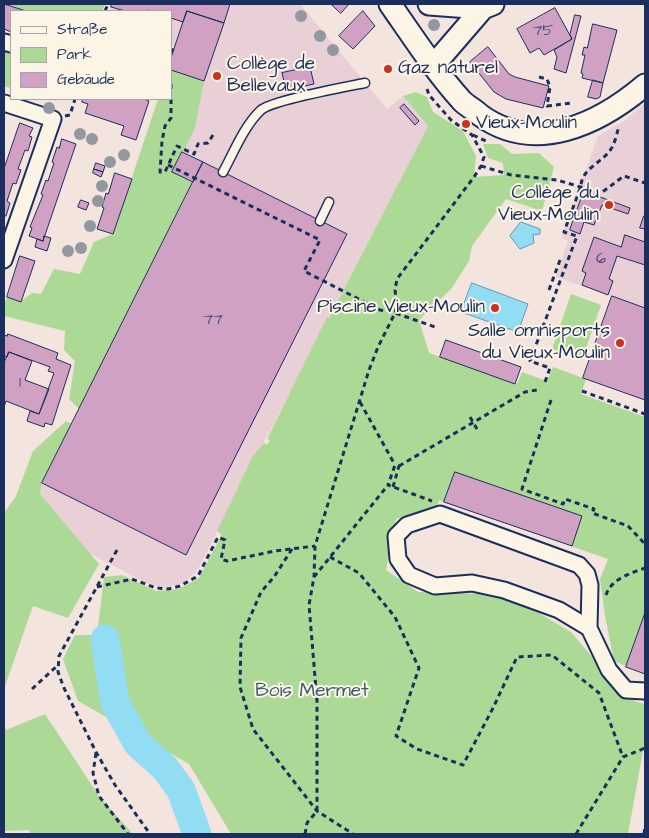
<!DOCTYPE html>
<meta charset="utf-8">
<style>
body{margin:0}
#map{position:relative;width:649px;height:838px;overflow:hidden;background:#f3e4de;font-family:"Architects Daughter",sans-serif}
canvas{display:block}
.frame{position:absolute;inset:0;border:5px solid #1b2f5e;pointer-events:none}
.legend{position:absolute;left:10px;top:10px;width:162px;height:90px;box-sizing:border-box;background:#fcf5e5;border:1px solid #a2a6af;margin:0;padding:6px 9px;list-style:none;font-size:15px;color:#1b2f5e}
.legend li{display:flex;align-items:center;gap:10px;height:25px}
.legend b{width:25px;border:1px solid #a2a6af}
</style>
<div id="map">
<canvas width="649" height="838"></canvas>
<div class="frame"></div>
<ul class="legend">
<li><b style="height:6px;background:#fcf5e5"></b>Straße</li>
<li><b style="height:14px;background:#add997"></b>Park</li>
<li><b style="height:14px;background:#d0a1c2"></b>Gebäude</li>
</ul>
</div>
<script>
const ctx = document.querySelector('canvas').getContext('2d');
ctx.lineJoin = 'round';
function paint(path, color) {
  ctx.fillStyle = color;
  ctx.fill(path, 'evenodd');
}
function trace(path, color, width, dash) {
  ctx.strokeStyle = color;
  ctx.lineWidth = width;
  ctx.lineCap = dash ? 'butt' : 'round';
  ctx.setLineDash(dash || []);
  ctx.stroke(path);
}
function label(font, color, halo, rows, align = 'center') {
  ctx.font = font + ' "Architects Daughter",sans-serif';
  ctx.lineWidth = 4;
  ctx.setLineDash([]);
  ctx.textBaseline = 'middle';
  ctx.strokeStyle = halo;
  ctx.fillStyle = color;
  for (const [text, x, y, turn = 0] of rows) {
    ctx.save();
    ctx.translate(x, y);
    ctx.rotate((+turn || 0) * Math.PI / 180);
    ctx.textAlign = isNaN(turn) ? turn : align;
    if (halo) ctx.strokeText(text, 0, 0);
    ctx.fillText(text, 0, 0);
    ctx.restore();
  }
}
paint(new Path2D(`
 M112,4H300L387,109L403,96L428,126L197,571L183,583L163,588L146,583L87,552L40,494L42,483L193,182L172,172L195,127L171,70L175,46L171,45V11H110Z
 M645,103V308L556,277L568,241L561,238L598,136L624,121Z`), '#e8d0d6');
paint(new Path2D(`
 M5,4H105L102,11H26Z
 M4,45L11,48V88L4,86Z
 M171,70L204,81L195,128L173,171L193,182L79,409L69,399L75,361L64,350L65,331L4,316V305L7,297L21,301L32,293L41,294L54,269L80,274L94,242L113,234L158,99H171Z
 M416,92L427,97L433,112L463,131L476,156L474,177L504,175L503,163L488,158L483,144H500L512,154L539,153L554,167L542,211L506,199L472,246L469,261L452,288L419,320L429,353L517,384L522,372L547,381L553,367L586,379L581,394L645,417V674L614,661L605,616L600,579L608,559L439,500L437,506L396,519L386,570L418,592L487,594L532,609L571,632L593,658L613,689L637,702L645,704V740L628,834H231L189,764L78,701L63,659L75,635H97L104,577L122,575L156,591L179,589L199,578L220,538L221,534L217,531L253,456L264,443L267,445L270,440L267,439L327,317L329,318L428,126L403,96Z
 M571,294L601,305L582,360L552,349Z
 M66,421L72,424L42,483L40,494L99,564L68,618L33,606L4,689V513L16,496L33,451Z
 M45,714L99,796L133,834H30L29,830L4,831V726L6,730Z`), '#add997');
const water = new Path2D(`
 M521,222L540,229V234L533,235L534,243L520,249L510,236Z
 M472,283L528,304L518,332L461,312Z`);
paint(water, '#93ddf4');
trace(water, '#6397b8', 1);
trace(new Path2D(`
 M105,639L115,703L138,744L165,768L181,790L197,834`), '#93ddf4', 29);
const building = new Path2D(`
 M4,4L26,11H11V32L4,29Z
 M112,4H230L224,23L187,11L183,22L171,18V11H152L147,10V11H125L111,7Z
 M331,4H349L341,13Z
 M555,8L572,39L544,55L539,48L530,53L517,29Z
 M187,11L224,23L204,81L171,70V58Z
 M363,11L375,26L353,49L339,36Z
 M575,15L581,16L566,73L554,69L557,57L554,50L572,39L570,35Z
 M593,24L617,30L603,83L582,78L583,74L581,73L585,55H582L584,47L587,48Z
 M488,47L509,74L515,77L549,86L543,108L506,99L494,92L470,62Z
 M310,67L314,84L286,90L282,73Z
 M593,80L603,83L600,97L596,99L588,97Z
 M83,99H144L149,101L136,140L121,135L124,126L85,113L88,104L82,102Z
 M404,104L419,121L415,125L400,108Z
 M20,123L33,128L29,136L32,137L28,151L25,150L18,169L21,170L16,184L13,183L7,201L10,203L6,216H4V169Z
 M62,139L76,144L43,241L29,236L32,228L30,227L43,195L41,194L46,180L48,181L54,163L52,162L57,147L59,148Z
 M182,152L203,162L193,182L172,172Z
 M203,162L347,234L186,555L42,483Z
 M96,163L105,166L103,172L94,169Z
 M94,169L103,172L101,177L93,173Z
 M115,173L132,179L113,234L97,229L104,208L102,207L106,193L108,194Z
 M584,191L630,208L628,214L602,205L594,225L584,222L580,234L570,230Z
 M81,200L89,203L86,210L78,207Z
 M644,216H645V229L640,228Z
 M625,235L645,242V265L617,256L609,279L613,281L608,295L582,285L586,273L582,271L594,237L621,247Z
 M44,236L51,238L47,251L35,247L37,239L43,241Z
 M20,256L35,261L21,302L7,297Z
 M612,296L645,308V400L583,378Z
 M8,334L58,353L56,359L71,365L52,425L45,423L44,427L27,421L30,411L39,414L54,373L48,371L50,367L9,352L7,357L4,356V335L7,336Z
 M446,340L521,367L515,384L440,357Z
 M9,352L32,361L25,380L49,389L39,414L6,401L4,407V363Z
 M455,472L582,516L572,546L444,502Z
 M645,613V674L626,667Z`);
paint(building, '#d0a1c2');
trace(building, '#1b2f5e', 1);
const lane = new Path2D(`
 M223,172C234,152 244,126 261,110C273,100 345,87 365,83
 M320,221L329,202`);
const street = new Path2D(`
 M4,42L11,44
 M4,103L53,119L4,260
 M589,628L559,610L504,590L472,583L435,586L409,575L398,559L396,536L407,525L440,514L579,565L587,574L590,585L589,628L609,670L626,690L645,691`);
const secondary = new Path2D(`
 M390,4C413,37 435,71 462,101C467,106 475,110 480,115C535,155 599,124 645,85
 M429,4L483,8L493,4
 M433,66L483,8`);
trace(lane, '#1b2f5e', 11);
trace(street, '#1b2f5e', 19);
trace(secondary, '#1b2f5e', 25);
trace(new Path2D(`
 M105,11L108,4
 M171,53L174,46
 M539,77L547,79L550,87L547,106L572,103
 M171,84V93
 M171,99V118L165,126L162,141L160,172H165L177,146L194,154L198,144L208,143L213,135
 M65,116L70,115L75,99
 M473,135L486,141
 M168,165L320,240L304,271L380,310L395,313L438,328
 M481,166L511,175L557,180L601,193L624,176L645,183
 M549,290L560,260
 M545,382L550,368L530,361L577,236L564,232L581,186C581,169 603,162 611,149C615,143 617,133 619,126
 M582,391L645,414
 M551,400L522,489L563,504L565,499L594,509L592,513L628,526L645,544
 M360,402L395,465
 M470,417L477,429
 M399,466L525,392L537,390
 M393,487L399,466L395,465L388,485L432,501
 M292,549L274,577L261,592L241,638L240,687L253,729L317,811L353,834
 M117,550L59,656L58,672L64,688L96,752L115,785L150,834
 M330,557L359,573L395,617L419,668L396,736L417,749L463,765L493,708L517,657L552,655L599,693L623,757
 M314,577L388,485
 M97,587L132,579L156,588L168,589L180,586L198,576L218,537L225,540L221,559L227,561L275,551L315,546
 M606,595C611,579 631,573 645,568
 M32,689L58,665
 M96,753L93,773L99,796L128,834
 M305,834L307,823L317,811V701L309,605L314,577L315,546L369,370L378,347L395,313L397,306L395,290L397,279L474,177L481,166L484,157L472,135L451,120L429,95L427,89
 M576,834L623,757L645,748
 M644,834L645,827`), '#1b2f5e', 3, [5, 4]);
trace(lane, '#fcf5e5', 8);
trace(street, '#fcf5e5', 15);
trace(secondary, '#fcf5e5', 21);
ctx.fillStyle = '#91989f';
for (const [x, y] of [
 [301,16],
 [434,25],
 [320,36],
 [333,50],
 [49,108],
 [80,134],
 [92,139],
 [124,155],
 [110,162],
 [102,186],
 [98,201],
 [90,226],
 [81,248],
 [68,251]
]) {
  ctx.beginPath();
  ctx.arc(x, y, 6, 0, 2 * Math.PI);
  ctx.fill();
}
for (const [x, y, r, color] of [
 [388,69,5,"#c8321e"],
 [217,76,5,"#c8321e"],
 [466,124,5,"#c8321e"],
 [609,205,5,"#c8321e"],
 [495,308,5,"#c8321e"],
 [620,343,5,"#c8321e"]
]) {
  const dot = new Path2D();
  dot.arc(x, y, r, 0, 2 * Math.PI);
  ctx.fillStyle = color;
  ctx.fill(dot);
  trace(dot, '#fcf5e5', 2);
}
label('16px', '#484c77', null, [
 ["75",543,32],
 ["6",601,260],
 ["77",213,321],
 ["1",20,384]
]);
label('19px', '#1b2f5e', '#fcf5e5', [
 ["Collège de",227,65],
 ["Bellevaux",227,87],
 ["Gaz naturel",398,69],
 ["Vieux-Moulin",476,124],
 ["Collège du",599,194,"right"],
 ["Vieux-Moulin",599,216,"right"],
 ["Piscine Vieux-Moulin",485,308,"right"],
 ["Salle omnisports",610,332,"right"],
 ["du Vieux-Moulin",610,354,"right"]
], 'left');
label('19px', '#405a6c', '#fcf5e5', [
 ["Bois Mermet",312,692]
]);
</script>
